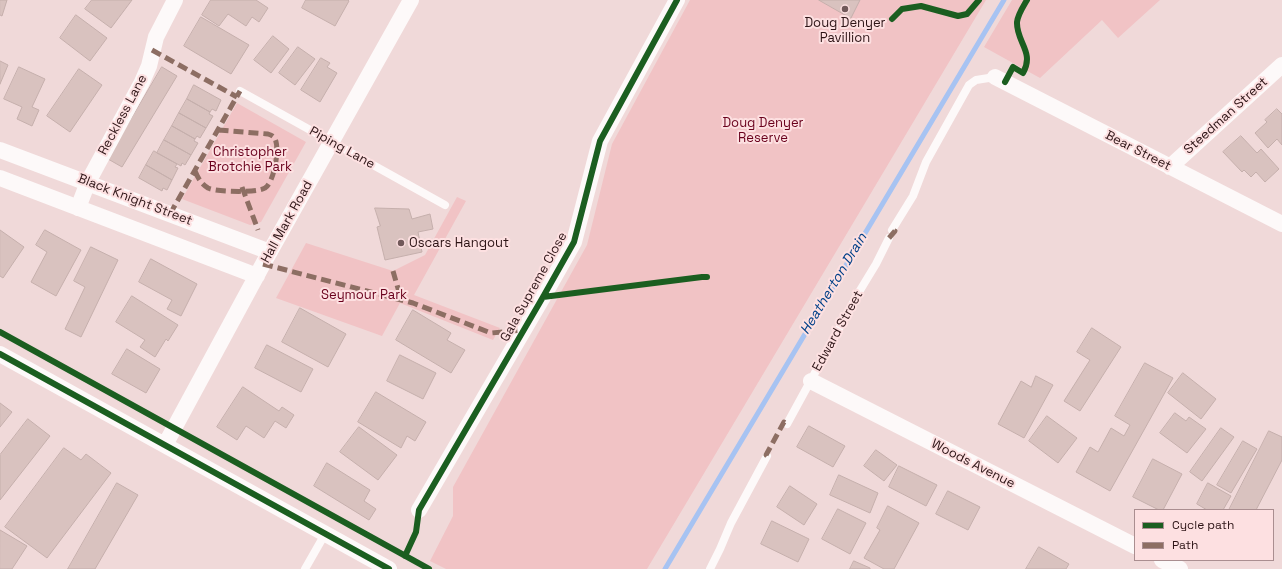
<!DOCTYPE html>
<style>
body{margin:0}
#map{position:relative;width:1282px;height:569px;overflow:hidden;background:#f0d9d9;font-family:"Space Grotesk",sans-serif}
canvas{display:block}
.legend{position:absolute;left:1134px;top:509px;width:140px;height:52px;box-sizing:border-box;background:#fde0e1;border:1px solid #aa8e90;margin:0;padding:5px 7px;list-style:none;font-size:12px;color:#2d1416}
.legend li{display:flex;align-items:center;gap:8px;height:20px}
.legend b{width:20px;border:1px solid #aa8e90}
</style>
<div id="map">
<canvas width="1282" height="569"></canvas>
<ul class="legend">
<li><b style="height:5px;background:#1b5e20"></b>Cycle path</li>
<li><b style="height:5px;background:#8d6e63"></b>Path</li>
</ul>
</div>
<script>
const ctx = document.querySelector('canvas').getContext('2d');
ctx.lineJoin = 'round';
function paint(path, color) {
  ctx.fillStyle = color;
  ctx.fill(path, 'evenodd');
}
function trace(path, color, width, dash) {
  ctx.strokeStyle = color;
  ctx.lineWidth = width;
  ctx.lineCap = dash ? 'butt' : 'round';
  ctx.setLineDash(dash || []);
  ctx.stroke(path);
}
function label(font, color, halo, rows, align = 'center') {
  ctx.font = font + ' "Space Grotesk",sans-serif';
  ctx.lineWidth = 4;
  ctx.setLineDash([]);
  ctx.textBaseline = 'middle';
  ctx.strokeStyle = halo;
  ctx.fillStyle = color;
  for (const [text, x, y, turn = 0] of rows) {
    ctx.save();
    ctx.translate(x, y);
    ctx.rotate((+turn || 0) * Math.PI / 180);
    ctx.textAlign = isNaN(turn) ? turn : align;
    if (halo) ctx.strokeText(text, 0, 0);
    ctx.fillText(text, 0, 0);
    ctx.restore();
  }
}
paint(new Path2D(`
 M690,0H986L647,569H446L430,561L453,516V487L587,245L612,144Z
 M1012,0H1160L1118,38L1102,20L1040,78L984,47Z
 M237,103L306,142L261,222L250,225L182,199Z
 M457,197L466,201L414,295L500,328L493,340L400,303L382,336L276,298L306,243L393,271L425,255Z`), '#f1c3c5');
trace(new Path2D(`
 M665,569L1004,0`), '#a7c3f2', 5);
const building = new Path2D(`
 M0,0H7L2,16L0,15Z
 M92,0H132L111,28L85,9Z
 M211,0H256L268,8L259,22L252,17L246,26L228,14L219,26L202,15Z
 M306,0H348L349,1L335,26L302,8Z
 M819,0H860L851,18Z
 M76,15L107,38L90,61L60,38Z
 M201,17L249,45L231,74L184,46Z
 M273,36L289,49L271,73L254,60Z
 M298,47L315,59L295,85L279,73Z
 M321,58L330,63L327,67L337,73L320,102L301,90Z
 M0,61L8,65L0,84Z
 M19,67L45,79L32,107L39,110L32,126L17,119L22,107L4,99Z
 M162,67L177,76L122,167L108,159Z
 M79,69L102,85L70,132L47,116Z
 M194,85L221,100L216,111L212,109L210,112L187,99Z
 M187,99L210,112L209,114L213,116L206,128L179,113Z
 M1277,109L1282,114V145L1277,139L1268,148L1255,133L1267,122L1265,120Z
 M179,113L206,128L200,138L197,136L195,139L172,126Z
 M172,126L195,139L194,141L198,143L191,155L164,140Z
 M1241,136L1257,153L1261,149L1279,169L1265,182L1256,172L1251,177L1244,170L1242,172L1223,152Z
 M164,140L191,155L185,165L182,163L181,166L157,153Z
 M154,151L177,164L175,167L178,168L172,180L146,165Z
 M146,165L172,180L167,190L163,188L162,191L139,178Z
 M375,208L409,209L412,219L430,214L433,229L418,232L422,252L385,260L377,227L380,226Z
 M0,230L24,247L3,278L0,276Z
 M45,230L81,250L56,296L31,282L47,252L36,245Z
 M91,247L118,260L81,337L65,329L85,287L74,281Z
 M151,259L197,284L181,316L167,309L172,300L139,282Z
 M132,296L178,325L168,341L166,339L155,357L140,347L145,340L116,322Z
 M300,308L346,334L328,367L282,342Z
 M413,310L451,333L447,340L465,350L451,373L396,340Z
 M1092,328L1121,347L1080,411L1064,401L1090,360L1077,352Z
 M267,345L313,369L301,392L255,368Z
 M127,349L160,369L146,393L112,374Z
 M400,355L436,373L423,399L387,381Z
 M1145,363L1173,378L1110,491L1076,472L1090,447L1098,452L1111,428L1124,436L1130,425L1115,416Z
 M1183,373L1216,399L1201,419L1168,393Z
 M1036,376L1053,385L1024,438L998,424L1021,381L1031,387Z
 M243,387L279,411L282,407L294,415L286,428L275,421L264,438L246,426L237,440L217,427Z
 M376,392L426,422L415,441L407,436L401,448L358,422Z
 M0,403L12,412L0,427Z
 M1175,413L1186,421L1189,417L1206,429L1187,453L1160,433Z
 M1047,416L1077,438L1058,463L1029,441Z
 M28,419L50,436L0,500V455Z
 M809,426L845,446L833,467L797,447Z
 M359,427L397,455L378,480L340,452Z
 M1221,428L1234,437L1202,481L1190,472Z
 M1269,431L1282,437V460L1256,510H1229Z
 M1243,441L1257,449L1231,493L1217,485Z
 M64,448L81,460L86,454L111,473L47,558L5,527Z
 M876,450L897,465L884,481L864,466Z
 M1153,459L1182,474L1163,510H1159L1133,497Z
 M327,463L370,490L364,501L376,509L369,520L314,486Z
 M899,466L937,485L926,506L889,487Z
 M839,475L878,493L870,513L830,495Z
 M117,483L138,495L95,569H68Z
 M1208,483L1231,496L1223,510H1207L1197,504Z
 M790,486L817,504L804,525L777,507Z
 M948,491L980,507L968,530L936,514Z
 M888,506L919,523L894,569H884L864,558L880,530L877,528Z
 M838,509L866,523L850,554L822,539Z
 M772,521L809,539L798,562L761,544Z
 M0,530L27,546L12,569H0Z
 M1039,547L1069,564L1066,569H1026Z
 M854,561L870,568V569H850Z`);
paint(building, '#d9c2bf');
trace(building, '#c5afac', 1);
trace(new Path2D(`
 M240,91L445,205
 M892,230L913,196L926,162L969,85L976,80L995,77
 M787,424L859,292L876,264L889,238
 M305,569L325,534
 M710,569L720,549L731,523L767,456`), '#fdf9f9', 8);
trace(new Path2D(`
 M995,77L1282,224
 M0,150L270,252
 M1170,167L1282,65
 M0,178L257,276
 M78,208L88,182L142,82L149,66L156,37L175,0
 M0,354L389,569
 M811,381L1135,546
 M165,445L263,264L411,0
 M419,510L543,297L574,242L600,141L677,0
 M1162,560L1180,569`), '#fdf9f9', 16);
trace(new Path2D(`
 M152,50L237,97
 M195,171C198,178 201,184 208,188C216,192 258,193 265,188C274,183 280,148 275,139C274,136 271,135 268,134L218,130
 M242,187L258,230
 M170,214L240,91
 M889,238L895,231L892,230
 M263,264L413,303L491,333L524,330
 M393,271L401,299
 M767,456L766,455L784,422L787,424`), '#8d6e63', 5, [10, 5]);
trace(new Path2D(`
 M892,19L902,9L921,6L958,16L967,14L979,0
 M1005,82L1013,67L1023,73C1035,52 1016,42 1017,22C1018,14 1023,7 1027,0
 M543,297L702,277H707
 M0,332L429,569
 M0,354L389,569
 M405,556L416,532L419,510L543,297L574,242L600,141L677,0`), '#1b5e20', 6);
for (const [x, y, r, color] of [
 [845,9,4,"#71595a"],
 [401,243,4,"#71595a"]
]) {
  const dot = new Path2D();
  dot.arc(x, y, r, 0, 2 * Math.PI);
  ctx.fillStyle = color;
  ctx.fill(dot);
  trace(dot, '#fde0e1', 1.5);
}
label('13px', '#2d1416', '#fde0e1', [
 ["Doug Denyer",845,23],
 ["Pavillion",845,38],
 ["Oscars Hangout",409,243,"left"]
]);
label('13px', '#2d1416', '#fde0e1', [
 ["Reckless Lane",123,115,-62],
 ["Steedman Street",1226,116,-42],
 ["Piping Lane",342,148,29],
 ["Bear Street",1138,151,27],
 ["Black Knight Street",135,200,21],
 ["Hall Mark Road",287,222,-61],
 ["Gala Supreme Close",534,287,-61],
 ["Edward Street",838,331,-61],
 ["Woods Avenue",973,464,27]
]);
label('13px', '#69001c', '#fde0e1', [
 ["Doug Denyer",763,123],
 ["Reserve",763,138],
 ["Christopher",250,152],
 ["Brotchie Park",250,167],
 ["Seymour Park",364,295]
]);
label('italic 14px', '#004088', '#fde0e1', [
 ["Heatherton Drain",834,284,-59]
]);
</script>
